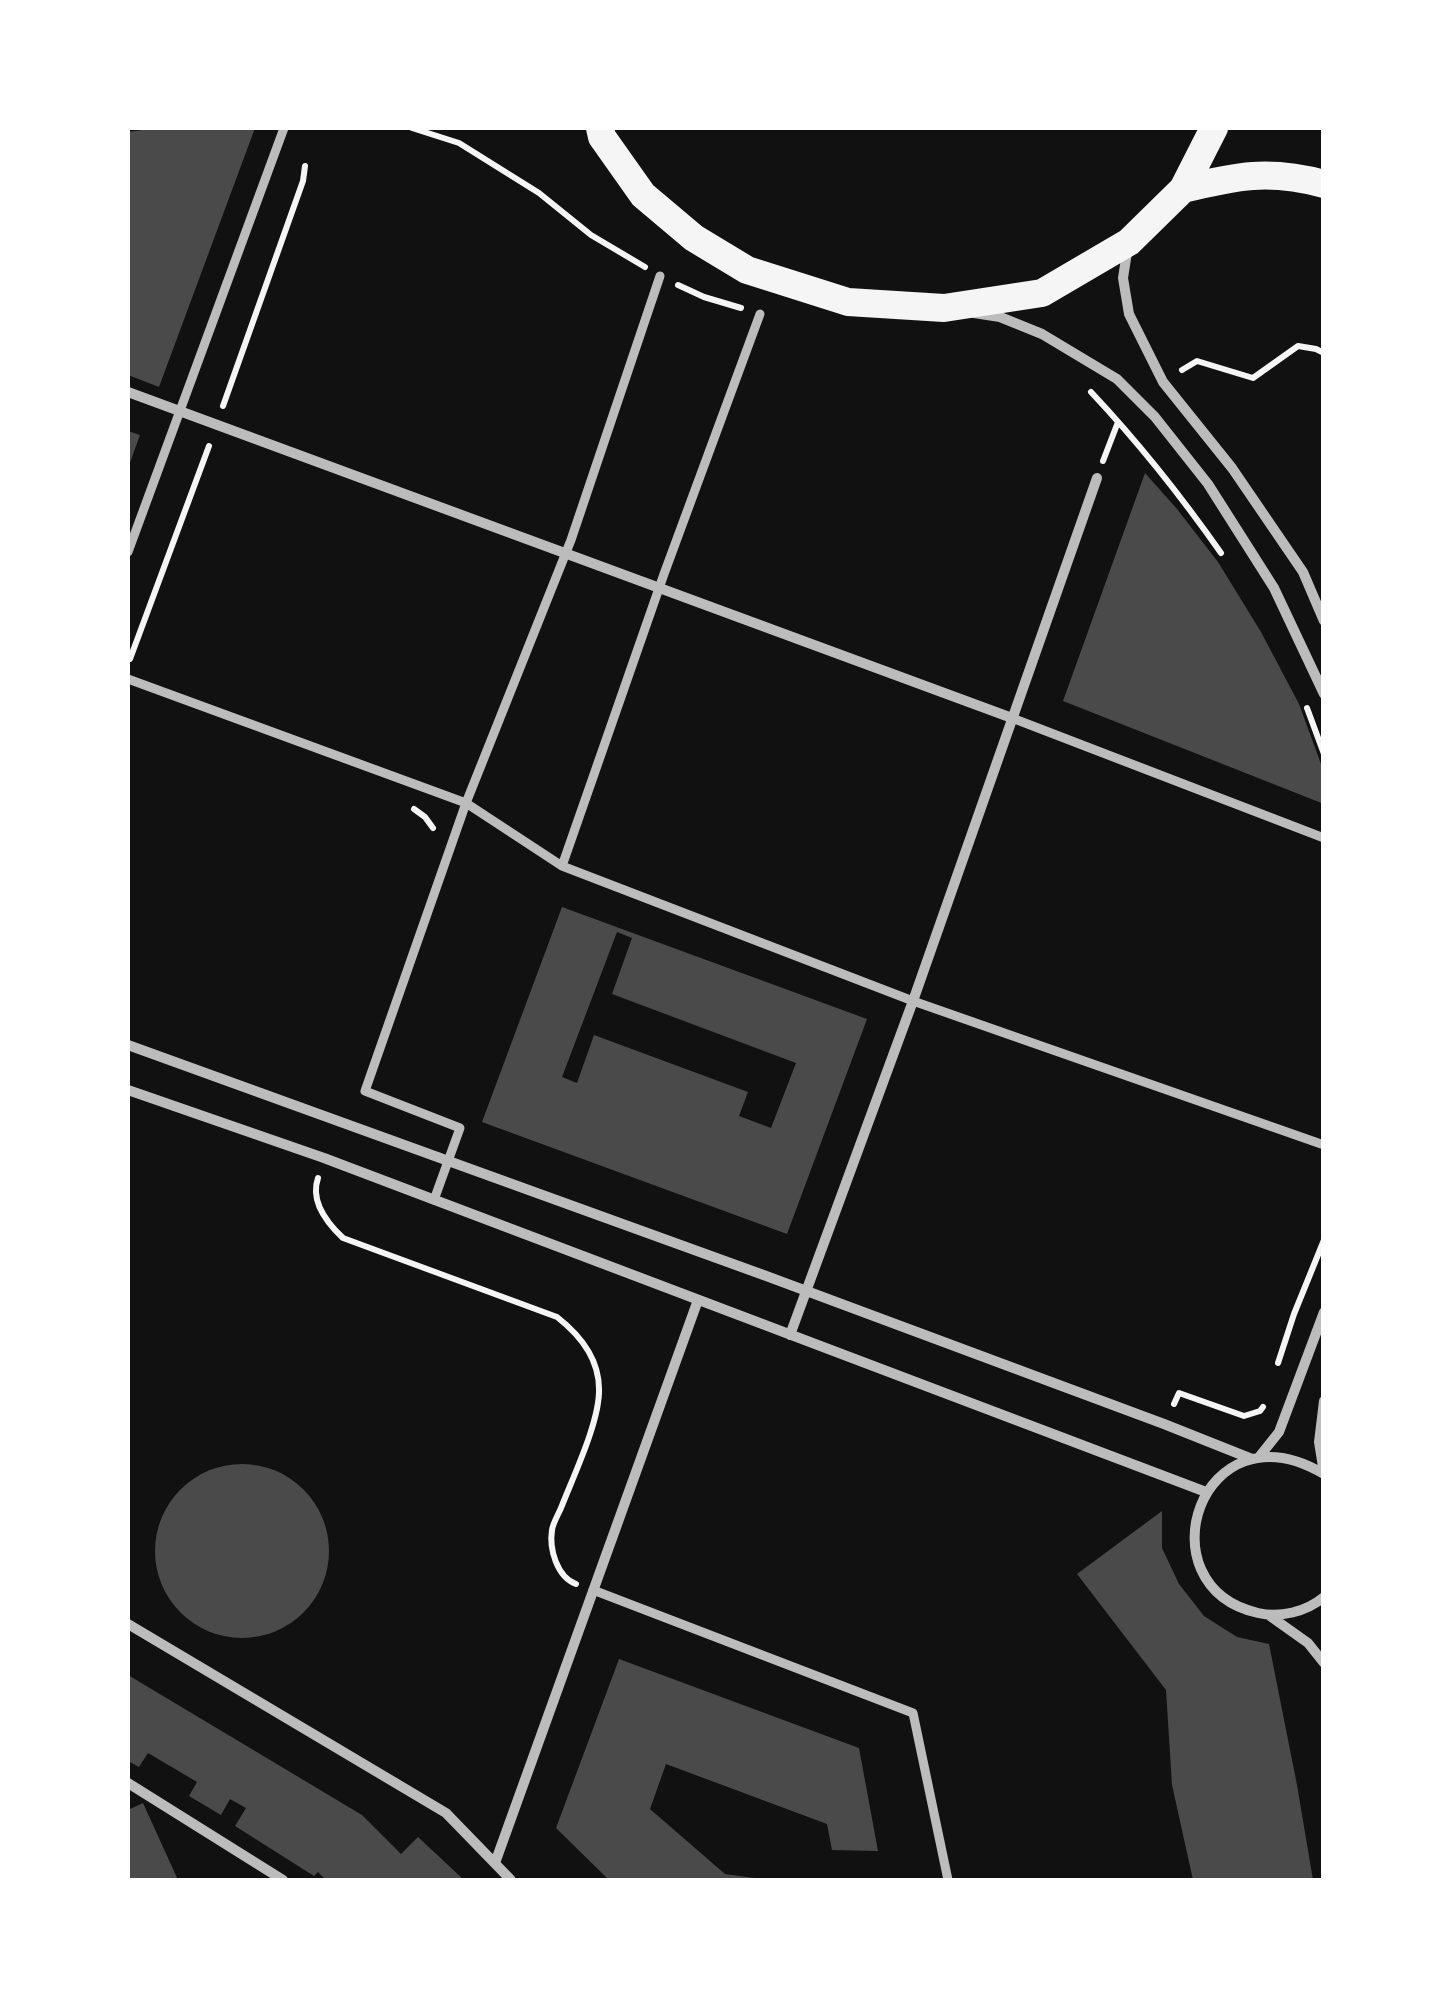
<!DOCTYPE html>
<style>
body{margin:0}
#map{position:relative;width:1451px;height:2008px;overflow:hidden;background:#111;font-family:Lato,sans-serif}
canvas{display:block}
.frame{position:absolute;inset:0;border:130px solid #fff;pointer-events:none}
</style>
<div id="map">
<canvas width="1451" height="2008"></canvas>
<div class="frame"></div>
</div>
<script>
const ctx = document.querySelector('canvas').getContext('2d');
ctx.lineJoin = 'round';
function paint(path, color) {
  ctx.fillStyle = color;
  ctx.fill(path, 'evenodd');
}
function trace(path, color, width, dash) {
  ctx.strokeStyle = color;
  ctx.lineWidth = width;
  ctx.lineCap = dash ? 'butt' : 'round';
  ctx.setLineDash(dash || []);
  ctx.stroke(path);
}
paint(new Path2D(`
 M157,128H255L159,387L128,375V132Z
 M128,431L140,435L128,468Z
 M1145,473L1177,509L1218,562L1261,632L1299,704L1321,764L1324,776V804L1063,701Z
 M562,907L867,1019L787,1234L482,1122ZM617,932L632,938L612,994L796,1063L771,1128L739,1116L748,1092L594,1035L577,1083L562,1077Z
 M155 1551a87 87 0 1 1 174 0a87 87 0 1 1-174 0Z
 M1162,1511V1548L1179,1584L1204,1616L1237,1637L1269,1644L1297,1785L1313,1880H1193L1172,1785L1166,1690L1077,1574Z
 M619,1659L859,1748L878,1851L832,1850L827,1824L666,1764L650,1809L725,1874L754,1878V1880H609L556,1828Z
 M128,1675L362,1815L401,1854L418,1837L464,1880H326L318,1872L314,1876L235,1826L246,1808L230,1799L221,1815L189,1796L197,1782L148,1753L139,1767L128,1761Z
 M143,1803L178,1880H128V1810Z`), '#4a4a4a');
trace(new Path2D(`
 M412,128L459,143L539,193L591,235L645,267
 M678,285L704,297L741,308
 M1182,370L1197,361L1253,378L1298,346L1316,349L1324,353
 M1091,392C1138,442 1181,496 1221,553
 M223,406L303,181L305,166
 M1103,461L1118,422
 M130,659L209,446
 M1307,708L1324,754
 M414,809L425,817L433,828
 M318,1178C310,1201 327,1223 343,1238L557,1317C580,1335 599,1358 599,1389C600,1421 573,1477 561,1508C558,1515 553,1523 552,1530C549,1549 557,1577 576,1584
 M1278,1363L1294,1314L1324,1240
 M1174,1404L1179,1393L1244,1416L1260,1411L1263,1407`), '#f5f5f5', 6);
trace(new Path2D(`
 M128,552L284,128
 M128,679L466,803L562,866L913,1001L1324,1145
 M1012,718L1324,838
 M562,866L664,574L760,314
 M434,1200L460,1128L365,1091L466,803L571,540L660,276
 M593,1590L913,1713L948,1880`), '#bcbcbc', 9);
trace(new Path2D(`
 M1128,246L1123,278L1129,314L1163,382L1232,468L1303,572L1324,621
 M974,313L1000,317L1042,334L1117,379L1155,417L1208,484L1274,588L1324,694
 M128,392L1012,718
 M128,1045L769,1277L1164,1424L1252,1459
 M128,1090L324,1158L1206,1492
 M790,1335L913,1001L1097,478
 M1324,1401L1319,1442L1324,1473
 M1259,1457L1279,1432L1324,1312
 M1324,1474C1201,1401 1140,1586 1258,1613C1280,1618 1306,1612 1324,1597
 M1270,1616L1308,1643L1324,1663
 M128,1624L446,1813L511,1880
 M128,1783L283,1880
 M495,1863L698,1300`), '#bcbcbc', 10);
trace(new Path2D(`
 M600,128L602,137L643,195L694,238L747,270L848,302L944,308L1042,293L1129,242L1183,189L1214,128
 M1183,189C1236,176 1269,169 1324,184`), '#f5f5f5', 28);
</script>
